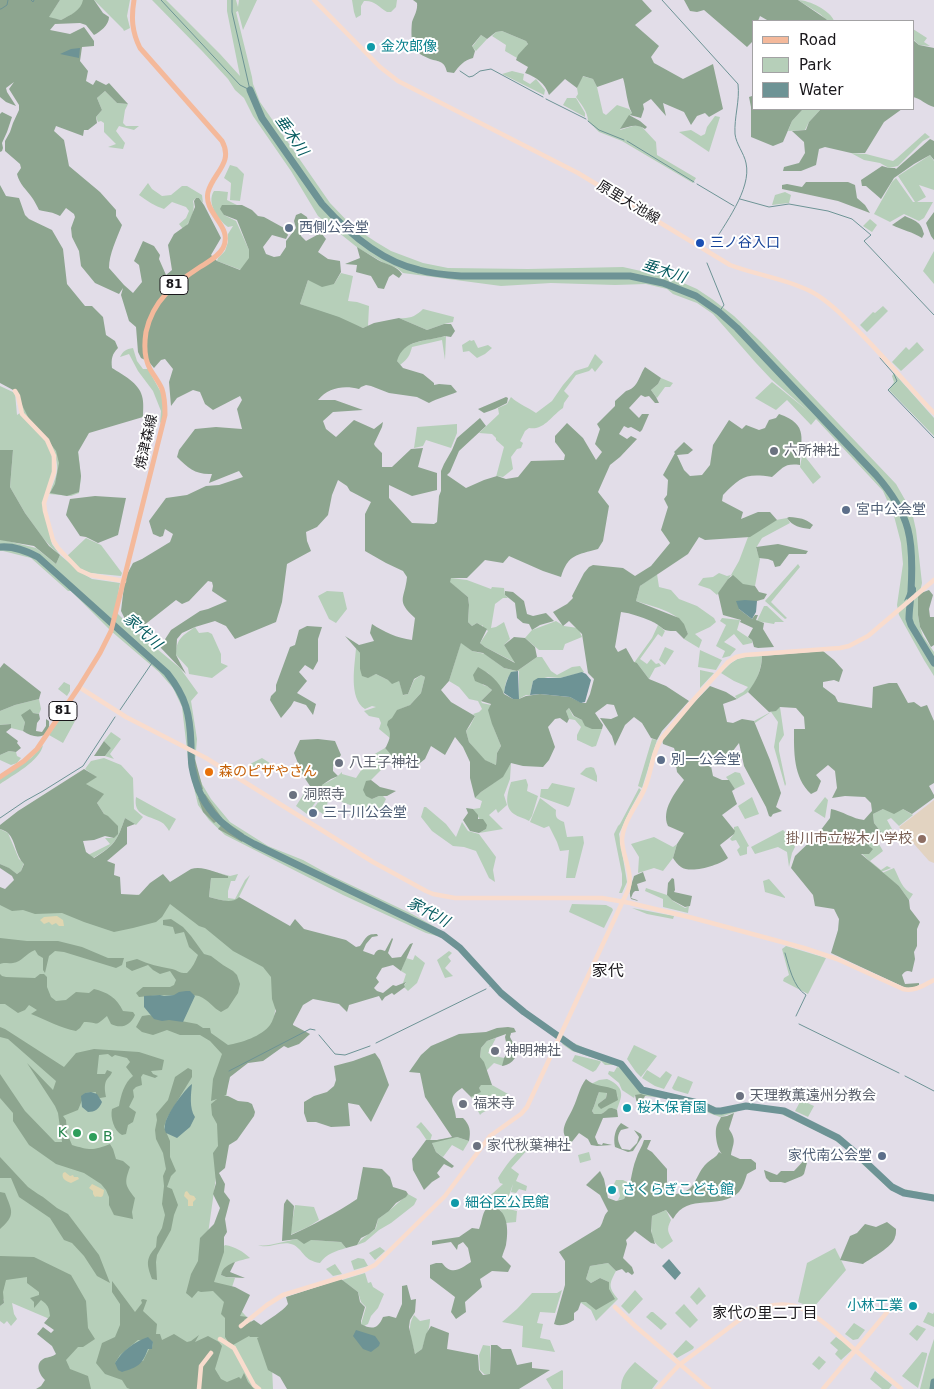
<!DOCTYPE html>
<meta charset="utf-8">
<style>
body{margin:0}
#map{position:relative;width:934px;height:1389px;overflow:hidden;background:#e2dde8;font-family:"DejaVu Sans",sans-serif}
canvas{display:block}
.legend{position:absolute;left:752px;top:20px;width:162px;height:90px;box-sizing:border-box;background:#fff;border:1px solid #a3a2a4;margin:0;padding:6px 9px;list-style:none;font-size:15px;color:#19171b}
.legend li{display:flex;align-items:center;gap:10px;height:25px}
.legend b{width:25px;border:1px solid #a3a2a4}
</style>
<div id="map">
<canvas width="934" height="1389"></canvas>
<ul class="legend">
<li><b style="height:6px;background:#f4b99b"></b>Road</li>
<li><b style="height:14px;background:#b6cfb9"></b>Park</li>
<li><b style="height:14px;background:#6d9395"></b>Water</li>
</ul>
</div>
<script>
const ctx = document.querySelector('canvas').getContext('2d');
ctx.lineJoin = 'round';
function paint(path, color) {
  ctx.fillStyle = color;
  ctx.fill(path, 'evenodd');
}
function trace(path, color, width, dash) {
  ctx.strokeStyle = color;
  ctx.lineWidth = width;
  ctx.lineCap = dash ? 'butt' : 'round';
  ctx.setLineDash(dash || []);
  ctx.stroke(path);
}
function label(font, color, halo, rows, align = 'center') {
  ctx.font = font + ' "DejaVu Sans","Noto Sans JP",sans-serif';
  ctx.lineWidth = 4;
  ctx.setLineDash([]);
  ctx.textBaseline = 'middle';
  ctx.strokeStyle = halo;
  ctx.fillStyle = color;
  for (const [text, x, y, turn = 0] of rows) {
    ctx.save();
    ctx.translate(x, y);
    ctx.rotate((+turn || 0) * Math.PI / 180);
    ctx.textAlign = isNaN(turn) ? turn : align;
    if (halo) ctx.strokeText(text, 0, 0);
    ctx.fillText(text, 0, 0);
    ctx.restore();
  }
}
paint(new Path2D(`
 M934,800V863L929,861L899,827Z`), '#e2d3c1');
paint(new Path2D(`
 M60,0H84V2L77,12L61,20L48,18Z
 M94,0H130L127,16L130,28L124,31L123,29Z
 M152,0H166L220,54L240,76L227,11V0H236L238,7L239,0H257L243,30L238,11L236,12L252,77L253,84L260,102L330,203L352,226L376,242L391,251L423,263L448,268L528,269L623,267L672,278L697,289L712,299L734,316L761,342L896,484L912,512L916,530L922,583L919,596L918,615L920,627L923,636L934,652V676L924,660L899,615L897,605L903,564L901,543L894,516L883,491L816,419L811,425L787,400L776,410L755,398L772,382L808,411L771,379L756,363L713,314L697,303L673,294L667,289L646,284L615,285L551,283L501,286L403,273L397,268L384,263L358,248L318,216L291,171L253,116L244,98L235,90L228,79L203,52Z
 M352,0H397L396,7L391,12H387C379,7 374,0 364,1L361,6V15L356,18L354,12Z
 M798,0C809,0 831,11 834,21H828L820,14Z
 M913,29L927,38L924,42L930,46L919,45L913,39Z
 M502,31L526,41L528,44L517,58L505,51L506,45L492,36L496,32Z
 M481,35L487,39L476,51L472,47Z
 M512,71L524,74L523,80L530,84L536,79L545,90L544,95L502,74Z
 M582,76L593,79L597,87L603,113L606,115L617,105L629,109L632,113L620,130L633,126H641L656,142L657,155L696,178L693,183L622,141L599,132L588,121C588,112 581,104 576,97L578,94L577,88Z
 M105,91L117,103L128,104L125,110L123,123L126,126H139L134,130L119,126L116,131L125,143L123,149L108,147L116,144L104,132V123L101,121L98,122L96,117L102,110L97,98Z
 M567,98H576L585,113V117L563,105Z
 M803,109H821L809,122L805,130L788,131L792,121Z
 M715,116L720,117L709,152L679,132L691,130L701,136L705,134L707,127Z
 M925,133L930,137L923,141L898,166L889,168L880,163L864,160L851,153L866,154L893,161L897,158Z
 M930,155L934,161V190L919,185L926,197L917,202H933L924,218L919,221L904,214L890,222L874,214L892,182L896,178L913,202H915L898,176Z
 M230,165L237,167L244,174L240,201L230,200L231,183L224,178Z
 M148,183L152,189L162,196L171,195L182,186H187L202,195L203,203L199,198H196L193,201C196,210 190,223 183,229L179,224L186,218L189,211L186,207L172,202L164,209C155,206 147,201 139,195Z
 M214,191H219L228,192L227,200L237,205H222L224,215L236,221L249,250L251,258L241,270L217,261L218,258L225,251L228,242V234L233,226L228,227C218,220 206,203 214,191Z
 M785,192L791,195L789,203L772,205L775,195Z
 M870,219L877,225L872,232L863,226Z
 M934,251V284L923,271Z
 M341,273L353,276L348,301L357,302L369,306L368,326L363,328L300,304L308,280L334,284Z
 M883,306L888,311L867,332L860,325L873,312L875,313Z
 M423,309L454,317L453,322L444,324L427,330L399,318C410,319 416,316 423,309Z
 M446,336L445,360L442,340L412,347C410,355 408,359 400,365L397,361C397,360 398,354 399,353C406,341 434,339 446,336Z
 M470,340L471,341L474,340L478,348L488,345L492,348L485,354L477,358L469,351L463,352L462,345Z
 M0,341L78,450L81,478L79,493L71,496L49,494C59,471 60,468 51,444L53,475L43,504L52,544L60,555L79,571L92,579L120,583L115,611L132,628L180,668L198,693L191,701L197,739L195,763L202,784L211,799L230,822L268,846L303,860L330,875L412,914L437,928V936L426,933L343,895L225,835L209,820L198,805L189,767L182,707L173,688L159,672L111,631L71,591H68L31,558L3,551H0V539L36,548L56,564L60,555L51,547L43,538L25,513L10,487L13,450H0V386L15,393L17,415L20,413L22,414Z
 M917,342L924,350L901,371L892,362L906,347L909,350Z
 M133,348L137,361L143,369H148L163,396V417L160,424L161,411L153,391L138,371L129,354L120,357C123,351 126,349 133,348Z
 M595,354L603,362L595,372L592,368L589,371L576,375L564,391L569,396L564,403L563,408C552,415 544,431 529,428L525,431L520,441L523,443L521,448L517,449L511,457L513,469L503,477L497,476L496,477L504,447L496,440V438L492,434L479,433L499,414L498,408L507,404L511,397C518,404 528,407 536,413L552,401L563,385L575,371L588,367Z
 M894,373L934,418V436L889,390L894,382L892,376Z
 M661,378L673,383L670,387H665L657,398L651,390L658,384Z
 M457,424V433L451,448L426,440L423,446L414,448L417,427Z
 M803,454L821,477L813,484L800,467L802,456Z
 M787,518L790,523L762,538L756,548L760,559L755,586L743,585L731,575L739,561L748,537L776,520Z
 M86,538L101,545L122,573L121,576L90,573L78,568L66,557Z
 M798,564L800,567L771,602L787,618L785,619L765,601Z
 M719,573L727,576L731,575L717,595L710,589L698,585L703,578L713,577Z
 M657,574L659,587L671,590L679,599L697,606L714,618L716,622L710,627L695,634L702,640L699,648L684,639L688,634C686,629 684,624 680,620C671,610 648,605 636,601L640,586Z
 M451,578L467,580L491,589L492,587L504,588L505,595L508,598H503L495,604L491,628L496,627L504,622L510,639L504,645L516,663L485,647L480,643L488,631L483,627V625L482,626L477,623L472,626L468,622L469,605L468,597L449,582Z
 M327,591L343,592L347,609L336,623L329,619L318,596Z
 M764,606H767L784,622H775L774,624L757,621Z
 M722,618L740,620L737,630L752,640V643L743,645L734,634L724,642L736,649L730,656L722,658L725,651L716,646L726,625L720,621Z
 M556,621L564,626L578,628L582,637L565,644L563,650H539L525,638L532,630Z
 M658,625L665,631L662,637L658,634L640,659L647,664L651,659L656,664L659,663L661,666L655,668L649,679L637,663H634L652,638Z
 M195,627L199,633L208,632L212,634L221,654V663L228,666L212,678L189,674L188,668L176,655C176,639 182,636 195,627Z
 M461,642L472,651L485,654L504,668L517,671L537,657H542L551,671L557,675L572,667L580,666L584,672L560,678L548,677L533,681L530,695H526L519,699V671C507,672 506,682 504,693L488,673L477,668L483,685L487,686L492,690L481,701L482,703L491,705L490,706L493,726L501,746L497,753L496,765L484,760L469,742L466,731L470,726L475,716L473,714L479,712L482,709L478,701L469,699L459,687L449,681Z
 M665,647L674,651L665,665L659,660Z
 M356,648L360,653V669L369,677L376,674L388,680L399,681L404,696V695L408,694L414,680L421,675L425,677L421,693L410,705L398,710L390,730V738L379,729L381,723L379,718L369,716L364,711L376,707L372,706L365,709C348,698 355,665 356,648Z
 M700,650L722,660L716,670L698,667Z
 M762,656C762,667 756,685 747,693C744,695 740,697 737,699L735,696L743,692L748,687L734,681L721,673C737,656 740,657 762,656Z
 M700,670L714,673L700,688Z
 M64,682L70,685V691L67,696L58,689Z
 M39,699L41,709L39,714L33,713L25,722L23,731L11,728V724L0,725V711L15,705Z
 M780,707L784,735L779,743V751L786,784L785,786L774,747L778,722L771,712L755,723L754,721Z
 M569,708L573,716L602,729L596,746L592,747L577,740V735L581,727L575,720L569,719L566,711Z
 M63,714L75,721L63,743L49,735Z
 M111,732L121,739L110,754L114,759L105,756L111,748L104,741Z
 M652,739L657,740L642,788L638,786Z
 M43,745C40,761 13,775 0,784V779L31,758Z
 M385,748L393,757L392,764L388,763L371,780L366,782L372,799L379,796H383L386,799L380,811L372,813L366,811L342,802L331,794L332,790L330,793L321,794L322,785C329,781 337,778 342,772V774L356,778L362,769L366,766V759Z
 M9,751L16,752L17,756L21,758L17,763L11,765L0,760V755Z
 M104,758L121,765L133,778L134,809L143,817L136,825L125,818C117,841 115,845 93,858L88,855L110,844L105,838H114L104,814L97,803L103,794L85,784L96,777L85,769L91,761Z
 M262,758L276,767L272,773L260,763L254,768L250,764Z
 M511,763L510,779L504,795L507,805L498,813L496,809L489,815L503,829L479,833L486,829L473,809L480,808L482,801L475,798L481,792L502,777Z
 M591,767L594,768L597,776V782L580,774L586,768Z
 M735,772L740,773L745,784L735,789L726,777Z
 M526,779L528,785L527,791L538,796L532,816L529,821C524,818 518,817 514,814C503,806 508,792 511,782Z
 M552,783L575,788L570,805L568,807L540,797L541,789H548Z
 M639,788L641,790L630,810L619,834L627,882L622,893H619L622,885V874L614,834L618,826L620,824Z
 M307,789L312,795L320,796L307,814L296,806Z
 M136,797L176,819L169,831C167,828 165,824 161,822C148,815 133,816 136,797Z
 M328,797L327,807L323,814L314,808L321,798Z
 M752,797L759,814L745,819L738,806Z
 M825,797L828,800L825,818L814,811Z
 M540,798L556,810C555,818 557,819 564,822L567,837L583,836L584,843L575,878H566L569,850L560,851L557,842L549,826L544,828L530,822Z
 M424,807H426L446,824L456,837L462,822L468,831L479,834L496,857L493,870L495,882L489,878L476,851L464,847L453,846L432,831L421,817Z
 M883,809H903L913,815L899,826L891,818L887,820L892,829L881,835V832L874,823L873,814Z
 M738,826L749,846L747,847V854L740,856L737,850L740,847L736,840L732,841L730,839L734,834V827Z
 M0,829L8,833L19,859L24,863L21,871L17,874L8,868L0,864Z
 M783,830L791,838L795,847L792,853L789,867L787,852L778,847L755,854L751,847Z
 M654,837L671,846L673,847L677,844L673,858L663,871L654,868L638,873L639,857L631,844Z
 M876,839L883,851L870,861L881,870L887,866L891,868L881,872L861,853L869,846L870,843Z
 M200,868L230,876L238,874L235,881H231L228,891V898L235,899L245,880L250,875L239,897L235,901L229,902L209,897L211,878H228V876Z
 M894,868C899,877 902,890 913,894L909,900L899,886L882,873Z
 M769,879L785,897V898L765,892L763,881Z
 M183,887L282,976L268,1047L229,1071L224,1121L203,1269L225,1245C236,1247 242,1251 250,1258C238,1261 226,1263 221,1275L226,1277L235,1278L232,1287L218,1285L271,1344L273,1389H56L59,1323L12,1303L14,1314L17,1319L11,1326L7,1321L4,1324L0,1321V1306L4,1303V1299L0,1297V904L78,905Z
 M646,888L667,895L673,901L685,908L689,906L688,913L663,907V899L645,891Z
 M572,904L606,905L612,908L613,910L604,928L569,912Z
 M632,908L674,916L673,919L647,914Z
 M786,946L826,958L808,994L783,981L784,978L789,975L782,949Z
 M449,951L452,953L448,957L451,961L445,968L453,976L445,978L437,960Z
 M415,955L425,963L417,983L408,991L403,986L406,983H403L406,974L401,971L406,958L413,960Z
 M496,1038L488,1053L495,1056L504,1058L503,1066L494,1063L486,1071L480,1057L481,1048L487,1041Z
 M563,1042L571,1046L574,1043L593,1052L621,1061L631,1072L642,1088L650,1091L665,1093L664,1098L635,1095L634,1098L622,1090L619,1083L608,1074L609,1071L614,1072L617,1067L619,1068L616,1065H605L600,1060L572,1051L562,1044Z
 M634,1045L657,1056L641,1077L636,1072L627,1059Z
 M575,1055L600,1061L601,1062L596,1070L593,1072L572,1061Z
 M647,1070L660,1078L666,1071L672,1075L664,1089L655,1086L642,1078Z
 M678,1076L693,1082L688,1094L674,1090L672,1088Z
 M607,1079C613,1081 621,1087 621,1093C622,1098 618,1105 617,1110L612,1108L601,1114H594L592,1111C595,1105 596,1099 599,1092H607L606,1098L598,1104L618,1096L591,1084L599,1080Z
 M481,1084L492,1085L508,1094L499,1104L482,1113L480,1115L471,1097L480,1092L479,1088Z
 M670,1093L702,1101L719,1109L741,1104V1105L742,1104H757L788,1111L841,1137L885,1178L899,1188L934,1195V1201L901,1195L889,1189L845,1148L833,1139L779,1113L747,1108L740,1109L736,1112L720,1117L667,1098Z
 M801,1100L814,1106L808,1117L795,1111Z
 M421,1122L432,1135L430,1141L428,1142L419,1129L416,1127Z
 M457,1137L469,1141L463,1151L452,1145L443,1157L436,1152L432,1143L437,1140Z
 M527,1145L530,1147L511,1168L519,1174L516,1181L527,1186L526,1191L519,1189L516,1193L511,1192L513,1184L506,1204L483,1205L482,1203L503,1184L500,1183L498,1178C506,1165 514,1154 527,1145Z
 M589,1152L591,1160L580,1163L578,1155Z
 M616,1180H623L629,1183L628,1193L624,1199L618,1200L620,1196L618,1186H613Z
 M408,1194L417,1199L414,1205L391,1223L379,1230L365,1242L357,1245C362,1237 369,1235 376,1228L378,1219L390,1210Z
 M295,1205L314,1207L319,1220L308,1227L290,1235Z
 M497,1208H505L517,1211L516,1222L506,1223L501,1211Z
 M666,1210L671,1220C666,1230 668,1232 673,1241L662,1249C649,1240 651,1230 652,1216Z
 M297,1239L341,1242L346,1248C336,1251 326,1254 320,1263C303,1260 305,1252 294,1245C282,1239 269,1250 258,1245C267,1247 286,1241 297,1239Z
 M380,1247L385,1251L375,1260L369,1253Z
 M835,1248L846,1270L813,1308L798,1302L807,1263Z
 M358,1258L364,1259L368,1266L354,1270L351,1261Z
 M608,1263L616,1271C609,1284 608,1287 618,1299L596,1321L591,1310L580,1302H586L609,1289V1282L600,1278L591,1283L586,1279L590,1266Z
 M335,1264L342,1274L333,1276L326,1269Z
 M365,1273L368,1283L371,1282L373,1287L384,1294L378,1308L371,1316L368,1324L364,1326L361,1324L366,1307L361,1302L358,1292L342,1280Z
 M699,1287L706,1296L697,1305L690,1297Z
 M562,1290L555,1313L540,1312L537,1323L543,1324L540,1338L550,1340L555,1352L522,1347L523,1326L502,1322L517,1309L532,1293H557Z
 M635,1290L643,1299L629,1314L621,1306Z
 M684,1304L698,1320L690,1328L675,1313Z
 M651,1312H653L667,1324L661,1330L646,1317Z
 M928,1312L933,1314L934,1312V1327L923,1322Z
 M414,1315L420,1321L430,1319C430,1329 425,1339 422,1349L415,1354C412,1340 406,1328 414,1315Z
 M854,1323L865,1330L858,1339L853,1340L845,1334Z
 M917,1325L926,1329L917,1341L909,1334Z
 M836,1337L853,1349L841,1360L835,1354L838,1350L830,1343Z
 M934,1339V1389H920L928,1357Z
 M686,1340L694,1347L693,1349L677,1358L673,1354Z
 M483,1345L490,1346V1375L484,1374L480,1370L479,1355Z
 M922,1352L927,1353V1355L918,1388L902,1376Z
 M819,1356L826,1362L819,1370L812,1364Z
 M635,1362L658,1381L652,1389H621C621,1377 627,1370 635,1362Z
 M562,1370L563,1371V1389H552L546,1379Z
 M875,1371L892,1385L889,1389H882L870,1379Z`), '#b6cfb9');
paint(new Path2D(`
 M0,0H60L49,17L61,20C70,15 81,11 83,0H94L103,13L109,17C109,25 100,32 94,35L86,25L80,23L55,24L50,30L70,34L84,27L94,41V46L82,47L80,61L88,71L86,81L93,85L96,80L106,85L109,83L128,104L117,103L105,91L97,98L102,110L96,117L97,123L88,130H84L83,136L56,126L54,131L64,140L69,166L100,192L116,210V216L122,225C117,238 109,254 109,268L124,285L133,293L142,282L139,265L134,261L143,241L154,246L160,255L159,259L166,275L172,270L168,245L174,234L188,224L195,207L194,201L196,198H199L204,205L221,238L211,255L217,261L240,270L249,258V250L237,220L224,215L220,209L222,205H242L252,210L258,216L264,217L284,228L288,235L286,239L272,235L263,247L266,254L274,257L280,256L286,247V241L296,228L294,221L296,215L301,213L307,217L308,221L306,224L301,225L299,230L301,236L306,241L317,235L322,234L326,239L318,252L328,259L340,261L341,272L334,284L322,287L308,280L300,304L339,317L363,328L374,323L399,318L427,330L444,324H451L455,331L451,337L445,336C426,342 404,338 397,361L403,368L423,374L434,383V385L439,384L451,385L457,392C447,396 438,398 429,403L417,397L389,393L371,386L366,385L361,387L359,389C345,385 328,387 318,400H335L363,410L333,412L323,421L326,429L336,437L354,420L374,429L383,422L382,427L374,444L375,446L382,453V467H392L411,449L423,448L418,467L437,473V490L412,496L389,485V498L412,523L434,524L437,522L439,496L441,491V471L444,464L452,450L457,438L480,418L486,426L459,451L450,472L447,475L466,488L484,480L497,476L506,479L518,477L531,461L564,460L565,455L555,442V436L567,423L583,438L596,460L602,452L595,444L600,429L597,424L615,406V401L626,391C638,388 639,376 645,367L661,378L658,384L651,390L656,397L659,403H655L649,396L645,397L641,395L629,408L639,418L642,414H649L642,430L640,432L631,427L628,428L624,426L619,434L627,439L631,436L637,439L620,457L610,465L598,492L609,506L603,541L598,549C577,555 568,554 561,577L543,571L509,556L503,563L485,560L467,578H451L450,582L468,597L469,605L468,622L472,626L477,623L487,629L480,643L485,647L515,663L504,645L514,637L525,638L535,647L537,657L517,671L504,668L483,653L472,651L461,643L449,681L441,690L451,702L475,716L466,731L469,742L485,760L496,765L497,753L501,746L492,724L488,710L491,704L481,701L492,690L487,686L475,681L473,675L478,667C489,673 500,682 504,694L513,699H519L526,696L540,694L570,697L582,703H586L590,694L594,679L588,673L582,634L569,621L563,626L553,612L567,604L573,598L572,596L584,573L589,567L593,565L623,568L635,576L651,566L670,543L661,530L668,507L664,499L667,495L668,480L663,475L675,453L674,452L684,442L693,450L688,454L677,455L684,470L690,476L702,475L710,465L713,445L729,420L742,429L746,425L759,430L765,428L769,420L776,418L779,414C810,425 800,439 800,465C784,463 783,468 772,477C745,473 741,477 723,495L722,501L743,512L741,519L758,512H770L777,520L750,537L705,540L699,537L688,554L640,586L636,601L679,618L684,624L688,634L684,639L676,631C661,632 663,626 651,621C641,617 631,613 621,612L615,647L618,652L626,648L634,662L637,663L649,679L666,686L689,701L662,731L657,740L651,738L642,723L634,717L625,725L615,746L612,736L600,718L611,719L618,716L614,705L607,704L595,713L603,725L602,729H592L585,726L582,720L574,716L569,708L566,711L569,719L567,723L560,718L555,719L548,727L555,747L549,760L543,767L523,766L511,763L503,777L481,792L475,798L470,778V762L463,747L455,737L445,755L431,746L425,759L415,767L393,757L385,748L386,747C390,739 392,733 387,725L388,721L392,718L397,710L410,705L421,693L425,677L421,675L414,679L408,694L403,695L399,681L392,684L388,680L376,674L368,678L362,676L360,669V653L345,636L359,645L374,641L370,633L372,624C384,632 397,638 412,640L415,618C395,600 405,599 407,577L403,571L386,563L365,551V514L371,502L350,491L347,486L338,480L332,495L328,515L317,527L306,532L307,541L311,551L287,564L282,602L276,622L235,639L226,626L215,621L195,627L182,633L177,639L176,655L186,674L160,647L171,630L200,611L208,609L227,601L212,591L213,586L212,582L208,581L189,601L182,604L176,600L143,626L138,628L126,621L121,611L125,578L133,563L142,559L170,542L173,534L165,529L163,536L160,537L153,534L149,521L166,498L187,495L206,486L219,485L243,477L239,471L209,483L212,474C196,475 188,468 177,457L179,450L195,429L216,427L242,429L237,409L242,400L240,396L213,410L205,404L200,392L193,390L177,398L171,406L169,382L173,369L165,359L161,360L154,368L149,362L141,358L138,352L136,327L129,321L121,295L123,288L119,294L95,283L81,266L79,251L72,237L71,228L75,217L74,214L66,208L60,216C53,212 47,212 39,210C37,206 35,202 33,199C27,190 19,184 17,174L21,168L20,164L5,151V141L10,132L13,123L19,110V105L9,89L14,82L6,88L7,92L16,106L6,102L0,97Z
 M413,0H642L652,11L635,25L659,46L651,57L654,63L683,79L713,64L723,109L709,117L705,113L697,116L691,125L684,112L663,103L666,116L651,99L643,104L644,109L641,118L630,115L632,113C627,105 626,87 623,78L597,87L593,79L583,76L577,88L565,79L549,95C545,83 536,77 525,73L528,67L516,60L518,55L528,44L526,41L502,31L496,32L487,39L481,35L472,46L475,51L473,58C464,60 459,66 454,73L447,72C444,60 439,62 430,59C425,57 420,54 415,51C411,42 411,32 412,22C414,16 418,10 417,3Z
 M684,0H798L826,19L828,21H767V20L760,16L758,21H753V41L747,47L704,10L697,12L690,11Z
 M913,40L919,45L934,48V107C926,105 920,98 913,97Z
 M753,61V109H803L792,121L783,142L773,146L751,137V107L749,97L752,96V62Z
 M821,109H902L884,122L865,153H851L825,147L819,149L816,165L801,171H783L784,167L799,163L805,153L804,142L792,131L806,130L809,122Z
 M2,112L12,117L7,132L2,143L3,148L2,151L0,152V114Z
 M629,115L640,121L647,127L645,129C637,123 629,127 620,129Z
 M930,139L934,141V160L930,155L914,164L894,178L881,199L866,186H862L861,180L882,166L889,168H895L896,169Z
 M806,182H848L855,185L857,198L865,205L870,213L838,201L782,189V185L787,184L802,187Z
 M0,185L6,196L19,198L25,215L29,219L52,230L63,249L67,284L85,306H92L103,317L106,335L115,341L118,348C112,354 111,359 112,368C123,375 139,383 142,396C144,402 143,411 143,417L89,433L78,452L81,476L79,492L67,496L50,493L55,484L59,463L56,451L44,435L30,421L15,391L0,383Z
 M934,212V240L931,236L926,223Z
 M905,216C916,221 921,222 924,234L922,238C913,232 902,230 892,225Z
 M357,247C364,251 371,256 378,260C387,265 396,265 402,274L399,278L393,274L389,277L384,289L378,288L371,276L356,272L357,265L345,264L360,258Z
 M506,397L508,398L507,403L495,409L484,413L478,409Z
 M0,450H13L10,487L25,513L49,546L60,555L56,564L34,546L0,540Z
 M95,496L126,498L118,535L98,543L86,537L80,536L66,515L70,499Z
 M789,517C800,518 805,518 813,525L810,529C801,528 792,526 787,518Z
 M778,544L808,551L806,554H789L780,566L775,567L773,561L768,559L759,558L756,547Z
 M733,575L743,584L755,586L759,592L767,594L764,599L757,601H743L739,609L752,619L755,615H758L756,620L764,623L763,629L774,647L758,648L754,647L752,640L748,637L753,628L740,622L741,620L723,615L718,593L728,579Z
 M929,590L933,595L929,609L930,617H934V645L931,647L920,627L918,615V597L921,593Z
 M505,591L513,592L524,601L527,614L533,616L546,613L554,621L540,625L532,630L529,624L523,623L517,618L515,603L505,595Z
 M307,626L322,627L318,639V661L313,670L305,665L299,672L307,681L297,693L316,704L313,715L306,705L294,701L291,706L281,718L270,700L271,696L276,691V685L290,647L295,645L299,630Z
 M823,651L834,660L843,670L839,682L834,680L823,682V687L835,696L838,702L872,708L873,687L889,683H897L908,703L914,702L921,707L927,705L934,721V783L929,786L934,795V798L912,814L903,809L894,814L883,809L873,814L874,823L881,832L880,836L870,843L869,846L873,849L869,854H861L899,886L909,900L910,909L920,922L917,929V946L914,952L915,959L912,972C907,970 905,971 902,975L905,984L919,983V985L915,987L906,988L831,953L838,930L839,919L834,909L815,906L813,895L791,868L795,856L817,835L830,818L831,809C842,811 853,819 864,820L872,811L871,803L865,797L845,796L832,798L837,788L835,771L828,765L816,775L821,781L817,791L811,794C793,777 794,752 794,729H805L804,717L796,708L780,707L776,711L769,712L748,692C756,681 762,670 762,656Z
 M4,663L41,692L39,699L15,705L0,711V668Z
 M710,686L726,692L737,699L723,704L727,722L733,723L742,719L754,721L770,760L781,793L776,807L782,811L773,814L771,817L769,816L766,807L744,766L739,743L729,756L718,755L710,761L713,776L722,780H729L735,789L732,791L737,804L722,815L735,831L734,834L720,845L728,858C720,865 691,874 681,867C678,865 675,861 673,858L677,844L684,833L668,826C661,810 675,793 684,780L677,772L676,765H673L674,754H676L674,748L663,744L662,739L686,711Z
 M30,709L33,713L39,714L40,719L37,723L36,731L42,732L46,726V719L49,721C51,740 34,739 23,731L25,722L21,715Z
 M11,724V728L6,732L18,741L17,743L21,748L16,752L9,751L0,755V725Z
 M318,739L335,741L341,755L333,766V771L338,776L331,779L322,785L321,794L314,792L302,774L294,753L300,740Z
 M104,741L111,748L105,756H94Z
 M195,759L203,789L196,793L188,761Z
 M84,769L97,777L86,784L104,794L97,803L104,814L108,816L118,826V834L114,838L105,836L94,840L83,841L86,852L94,858C115,845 117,841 125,818L135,824L127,827V844L107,861L115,864L114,875L120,877L121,894L139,895L150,883L163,874L170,882L191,869C202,865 217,873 228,876V878H211L209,897C219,899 231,905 239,897L290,926L295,919L304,929L346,940L356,947L360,946C367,937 366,934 377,934L378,936L372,937L366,944L363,951L374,955C377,949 379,949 385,951L392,938L393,939L388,953L392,958L401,957L410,944L413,943L401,971L393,965L382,968L376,978L379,982L374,988L377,991L383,993L393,985L396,986L406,982L404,985L405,987L394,995L392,993L385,997L382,1001L379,996L349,1005L347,1012L339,1004L313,999L303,1005L293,1024V1025L310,1034L299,1044L288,1048L284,1046L263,1061L248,1063L230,1077L226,1095L224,1096H228L238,1101L248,1102L252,1104L255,1112L254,1116L237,1140L229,1145L225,1168L219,1173L225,1184L224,1192L230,1200L225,1219L227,1232L224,1237V1252L214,1282L235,1287L250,1295L240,1316L248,1317L244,1320L247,1324L254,1320L261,1325C270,1318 282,1312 288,1304L286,1297L341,1279L358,1292L360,1302L365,1307L361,1321V1324C372,1330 378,1329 383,1317L389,1316L396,1318L402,1304V1286L407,1285L411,1300L416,1299L415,1312L410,1320L409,1327L415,1354L422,1349L426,1334L431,1326L449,1333L447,1349L478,1355L479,1370L483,1375L490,1374L491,1345H497L502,1349H511L517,1365L532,1362V1368L550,1370L519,1389H287L280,1377L268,1370L257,1338L259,1337H250L249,1336L233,1345L229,1343L225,1337V1318L221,1314L224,1302L213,1291L201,1292L198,1291L192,1298L186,1293L191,1274L198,1261L200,1238L214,1224L220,1208L213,1194L216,1183L213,1153L218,1146L217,1124L212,1115L211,1104L217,1099L211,1101L213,1079L222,1054L210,1041L200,1035H180L167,1030L153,1035L142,1032L136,1027L142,1016L149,1015L197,1024L203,1028H210L211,1033L228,1045C241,1043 262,1036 270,1025C273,1021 274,1015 276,1011L272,999L271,977L263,967L233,951L205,928L199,926L170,904L162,917L156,922L133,928L114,932L84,922L62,913L35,914L23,910L12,911L0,905V887L5,889L14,880L12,876L0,868V864L9,868L17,874L21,871L24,864C15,855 16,841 8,833C6,831 3,830 0,829V825L18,811Z
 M371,780L380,787L396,791L387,796H379L372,799L366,796L363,790L366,781Z
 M205,794L222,818L214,823L203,812L198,798Z
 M466,808L473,809L478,815V819H483L487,825L486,829L479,833L470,831L463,820L468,813Z
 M225,821L244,834L242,842L218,829Z
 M643,872L646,881L637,884L639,891H635L633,893L631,898L637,900L638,901L631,899C628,892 632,883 634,876Z
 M672,878L674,879L675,890L674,892L692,896L690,906L685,907L672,900L667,895L668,883Z
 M171,919L183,927L191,936L204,954L211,956L223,965L233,971L237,975L240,984L238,993L228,1008L221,1012C213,1008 209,1000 199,996C191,994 149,995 139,997L136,993L143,987H170L174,985L176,980L170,971L160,974L153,970L148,965L132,971L126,967V962L137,959C148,964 160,967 172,969C180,971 177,973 187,973C193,967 195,962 198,955L189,947L184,932L175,934L173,927L163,925V920Z
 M0,938L27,941H58L82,947L108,958H124L122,965L116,968L64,952L55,951L49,956L45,973L43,970V958L38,955L35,950C26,953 22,962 13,963C7,964 5,962 0,964Z
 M0,974L2,976L6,977L35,978L40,974H44L47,977V987L51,997L56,1001L66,1000L76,992L89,993L94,989C107,992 117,998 123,1011L133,1012L135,1015C130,1026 121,1029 111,1024L107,1016C93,1028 100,1022 84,1022L80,1028L76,1031C61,1028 46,1020 31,1014L37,1010L29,1005L25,1010L18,1013L5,1004H0Z
 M0,1027L5,1029L64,1067L76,1053L94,1049L139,1052L164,1060L162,1070L151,1071L153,1074L158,1076L155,1078L143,1074L141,1077L142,1085L136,1087L133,1090L134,1097L129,1107L136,1112L133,1122L128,1125L126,1134L122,1135C114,1131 110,1117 112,1109L119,1106C121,1095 124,1083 133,1076L126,1067L130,1062L127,1058L115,1055L112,1057L108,1054L99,1055L97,1074H105L107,1070L112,1072C111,1076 108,1077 106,1081C104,1086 105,1092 106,1097L100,1098L95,1097L96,1092L85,1093L78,1110L63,1116L66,1120L67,1133L72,1145C89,1150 93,1151 110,1144L113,1149L116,1159L123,1161L130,1167C124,1183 125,1185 135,1198L132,1212L133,1219L114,1215L109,1205V1197L106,1190L101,1184L84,1173L56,1164L29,1145L13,1121V1113L0,1098V1074L25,1111L55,1142H62L58,1113L55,1106L27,1063L53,1090L56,1081L8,1039L0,1037Z
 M508,1027L514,1028L516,1032L511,1033C511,1034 510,1036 510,1037C511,1040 515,1044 516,1048C519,1057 511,1065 502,1066L504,1058L508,1052L505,1037L506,1034L487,1041L481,1048L480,1057L484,1062L492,1085H481L479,1088L481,1092L471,1097L462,1088C445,1099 455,1103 456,1118H463C470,1125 471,1131 469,1141L457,1137L432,1143L436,1152L454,1166L452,1168L444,1164L437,1173L440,1177L432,1182L424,1190L413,1170L412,1159L426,1140H437L452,1137L425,1097L420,1073L409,1072L421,1055L431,1046L459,1034L486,1032L497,1028Z
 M375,1053L380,1060L389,1085L371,1122L359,1105L348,1103L350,1126L331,1127L316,1122H307L304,1113V1102L314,1096L327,1092L334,1086L336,1080L334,1066L353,1061Z
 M188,1068L192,1070V1077L167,1118L164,1127L170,1141V1157L176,1171L171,1176L167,1187L172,1189L178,1205L174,1215L171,1230L157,1255L156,1262L157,1280L152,1279C147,1265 145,1259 156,1247L157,1237L162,1228L165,1215L162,1204L164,1186L163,1176L166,1169L163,1153L156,1139L155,1130L157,1120L156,1114L168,1100L175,1077Z
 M586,1079C594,1087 606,1085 616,1090L618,1100L601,1109L598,1106V1104L606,1098L607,1093L599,1092C596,1099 595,1105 592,1111L594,1114C596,1114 599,1114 601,1114C609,1111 607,1105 617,1110L618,1117L603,1118L595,1137L598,1144L602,1145L603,1143L612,1145L597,1146L591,1145L588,1139L579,1133L571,1143C556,1132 568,1120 573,1108C578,1098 579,1088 586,1079Z
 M641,1094L647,1096H645L641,1104L643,1107H657L655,1111L647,1112L638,1108L635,1095Z
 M734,1113L729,1129C737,1141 733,1143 731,1155L740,1159H751L756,1163V1169L747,1174C745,1180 743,1187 739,1192C719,1211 688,1192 673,1219L666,1210L652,1216L651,1231L655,1244L651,1243L635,1231L626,1240L627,1244L623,1258L632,1267L634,1273L632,1275L628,1272L626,1273L622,1269L616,1271L608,1263L590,1266L586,1279L591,1283L600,1278L609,1282V1289L615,1299L596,1310L586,1302H581L578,1310L574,1313V1320C568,1324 561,1327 554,1324L565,1285V1261L559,1252L600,1227C604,1221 603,1216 608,1211L600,1195L586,1185L600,1171L604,1179L608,1198L616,1201L624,1199C631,1189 631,1171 636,1159C638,1152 642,1147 644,1140H651L647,1149L652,1152L667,1169V1187L676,1194C698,1191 694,1175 707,1163C711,1159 716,1158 719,1152L722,1154C717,1149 714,1132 717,1125C718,1122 720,1120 721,1117L727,1116Z
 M621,1123L629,1128L621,1130C616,1137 618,1142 622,1149L630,1150L637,1143L639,1137L634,1130L641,1134L642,1137L633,1151L628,1152L615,1147C613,1138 615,1129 621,1123Z
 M809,1155L804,1174L802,1176L785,1183L781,1182H770L766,1178L764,1170L777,1175L781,1171H794Z
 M0,1157L28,1187L38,1194L43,1197L57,1208L68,1214L99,1255L110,1283L97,1276L84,1256L72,1243L64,1240L50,1218L19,1197L11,1178H0Z
 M363,1167L382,1169L390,1177L393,1187L406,1191L408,1194L406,1197L396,1203L389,1211L378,1219L375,1229L369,1234L361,1238L357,1245L346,1248L341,1242L311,1240L304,1244L297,1239L282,1241L284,1204L287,1199L294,1206L291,1235C313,1225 336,1213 357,1199Z
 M0,1192L5,1193C12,1211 16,1215 0,1229Z
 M497,1208C509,1215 508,1234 506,1245C505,1249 503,1253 502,1257L511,1266L508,1272L492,1271L480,1279L482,1287L465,1302L466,1312L456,1319L451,1312L455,1297L430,1278V1265L436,1263H442C452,1276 460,1269 471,1262L468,1248L463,1242L458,1245L457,1250L451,1242L432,1245V1241L459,1237L472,1228L479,1229C482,1222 482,1214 486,1209Z
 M887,1222L896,1229C896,1232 896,1235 895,1237C893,1247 871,1258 863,1264L840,1260L850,1236L857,1233L865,1224L876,1227Z
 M0,1256L34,1257L71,1275L86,1301L88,1328L95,1339L83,1347H78L66,1360L70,1369L88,1376L91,1389H36L41,1386L45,1380C39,1374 34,1363 45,1358C49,1357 52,1357 56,1354L52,1346L37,1334L43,1327L51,1333L54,1330L44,1323L50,1316C49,1307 48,1305 41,1300L34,1308V1302L30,1298L39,1295V1292L27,1283V1277L6,1280L3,1292L4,1303L0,1306Z
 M235,1262L230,1272L245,1278L226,1277L221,1275C222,1268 229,1264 235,1262Z
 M112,1281L135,1312L142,1303L141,1300L143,1299L147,1300L143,1311L157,1324L156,1334H160L162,1340L174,1334L187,1342L191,1341L199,1335L195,1342L208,1336L219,1342L222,1346L215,1369L221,1379L227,1382L239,1377L241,1379L244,1373L248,1382L254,1389H130L127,1388L122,1380L105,1374L96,1363L102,1343L115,1337L120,1325V1304L112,1292ZM138,1340L153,1342L152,1348L149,1349L143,1361L115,1363L120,1355Z`), '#8da58f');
paint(new Path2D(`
 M57,916L63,920L64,926H59L56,923L52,925L49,922L44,924L40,920L44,917Z
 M65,1172L70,1176L73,1175L74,1177H78L79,1179L71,1183C66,1181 61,1179 63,1173Z
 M92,1184L104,1190C103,1201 100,1195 95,1197L93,1194V1191L89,1188Z
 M187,1191L190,1195L194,1196L196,1199L193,1202V1206H188V1200L184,1196L185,1192Z`), '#e0d6b1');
paint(new Path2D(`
 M80,48L79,58L60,54L71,49Z
 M910,575H912V583L916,588V592L904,601L909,589Z
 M745,600L757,601L756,612L752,619L739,609L736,601Z
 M518,671L519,699H513L504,693C505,685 507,679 511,672Z
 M582,672L586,674L591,680L585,702L581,703L570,697L540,694L530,695L533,681L538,678H560Z
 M186,991H190L195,996L183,1022L169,1020L162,1021L154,1019L144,1007V996L160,995L164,996L174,995L179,992Z
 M192,1084C191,1094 189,1108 195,1117L190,1127L177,1138L166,1133C165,1131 164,1128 165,1125C166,1115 184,1090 192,1084Z
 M91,1092L97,1094L102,1102C99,1109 95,1112 88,1112L82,1107L81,1096L85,1093Z
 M669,1259L681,1273L675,1280L662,1266Z
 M356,1330L375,1336L380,1343L379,1346L371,1352L363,1349L353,1336Z
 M148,1337L153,1342L152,1349H148C142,1365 138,1367 122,1372L118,1370L115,1363C122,1351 134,1342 148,1337Z`), '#6d9395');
trace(new Path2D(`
 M31,0L33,2L34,0
 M161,0L240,85L250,90
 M232,0V12L250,90
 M662,0L738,84C740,101 734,117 735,134C736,144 744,153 746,163C752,189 724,225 711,247
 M0,9H1L7,5L8,0
 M460,71L469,77L473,76L480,71L491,69L543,97
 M546,99L586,119
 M588,121L599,130L624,140
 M627,141L694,182
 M697,184L734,206
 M740,199L769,207L789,204L828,211L852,219L871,235L864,241L934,315
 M707,263L724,305L719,312
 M880,358L894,374L897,381L888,390L934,438
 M120,710L154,660
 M0,818L25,801L43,791L83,766L115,717
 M785,953C789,966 793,987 806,995L796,1016
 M490,986L492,984
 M799,1024L899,1073
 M319,1035L335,1054L345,1055L370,1046
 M376,1043L486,989
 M229,1071L310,1029L315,1030
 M905,1076L934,1091`), '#6d9395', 1);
trace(new Path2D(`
 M250,90L262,118L322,204C348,233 380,261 419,270C433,274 447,275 461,276H630L663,283L696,296L719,312L737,328L876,475C911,515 914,540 911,591C911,600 909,609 909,619L911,625L934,663
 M0,547C14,546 25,550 38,557L167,673C186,697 190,714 191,744C191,752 191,760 192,767C199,806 221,827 254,844L443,935L460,948L501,993L524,1012L575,1048L621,1064L642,1090L698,1103L715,1111H721L746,1106L784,1111L838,1138L858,1155L892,1187L904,1193L934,1198
 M933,1389L934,1382`), '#6d9395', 7);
trace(new Path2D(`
 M314,0L380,67L398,81L578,173L730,265C756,275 784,278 810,291C824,298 837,310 848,321C879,350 905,383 934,413
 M15,391L18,396L22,414L47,440L54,456V472L44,503L45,511L53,540L58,548L79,570L90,575L124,581
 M79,687L126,717L206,758L373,862L426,891L433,894L455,898H602L630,903L693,918L804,948L837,959L903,989C915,992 924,985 934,980
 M615,1307L635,1326L709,1389
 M241,1326L267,1305L283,1295L365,1270L375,1265L445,1196L490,1136L521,1114L527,1107L628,890C634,873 622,856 622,840C623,821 637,806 644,790C652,773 651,754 662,738L696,697L728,662L736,657L745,655L840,648L849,646L868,636L934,580
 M220,1339L234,1348L254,1385L259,1389
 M199,1389L201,1366L211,1353
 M657,1389L679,1365L750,1312C764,1306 780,1302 795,1306C814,1311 839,1336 854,1349C870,1363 886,1376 901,1389
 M823,1389L894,1304`), '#f9dccd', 4.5);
trace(new Path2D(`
 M0,777L24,761L37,749L79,687L100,653L111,631L165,415C165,406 165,398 162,389C159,382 154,376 150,369C144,358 144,345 146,332C153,300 174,284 200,267C208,262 218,257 223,248C234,226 203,214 208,192C213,173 234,163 222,141L140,48C132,32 131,18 134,0`), '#f4b99b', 5);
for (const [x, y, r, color] of [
 [371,47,5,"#0f9aa8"],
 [289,228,5,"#5c6f8a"],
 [700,243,5,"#1a4fb4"],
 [774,451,5,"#6b7280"],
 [846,510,5,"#5c6f8a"],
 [661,760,5,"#5c6f8a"],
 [339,763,5,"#6b7280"],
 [209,772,5,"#e8710a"],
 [293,795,5,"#6b7280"],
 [313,813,5,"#5c6f8a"],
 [922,839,5,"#8d6e63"],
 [495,1051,5,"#6b7280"],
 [740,1096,5,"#6b7280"],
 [463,1104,5,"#6b7280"],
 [627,1108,5,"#0f9aa8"],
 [77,1133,5,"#2e9e5b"],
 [93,1137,5,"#2e9e5b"],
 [477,1146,5,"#6b7280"],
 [882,1156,5,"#5c6f8a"],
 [612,1190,5,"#0f9aa8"],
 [455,1203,5,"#0f9aa8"],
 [913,1306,5,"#0f9aa8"]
]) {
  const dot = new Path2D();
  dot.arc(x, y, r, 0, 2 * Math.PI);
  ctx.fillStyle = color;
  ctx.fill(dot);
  trace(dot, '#fff', 2);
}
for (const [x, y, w] of [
 [174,285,28],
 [63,711,28]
]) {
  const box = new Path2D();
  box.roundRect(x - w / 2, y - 9.5, w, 19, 4);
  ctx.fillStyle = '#fff';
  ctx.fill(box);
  trace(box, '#19171b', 1);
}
label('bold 12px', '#19171b', null, [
 ["81",174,285],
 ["81",63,711]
]);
label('14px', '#0d838f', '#fff', [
 ["金次郎像",381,47],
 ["桜木保育園",637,1108],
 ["さくらぎこども館",622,1190],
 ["細谷区公民館",465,1203],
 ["小林工業",903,1306,"right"]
], 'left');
label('14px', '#19171b', '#fff', [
 ["原里大池線",628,203,31],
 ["焼津森線",147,442,-77]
]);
label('14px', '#4e5e75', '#fff', [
 ["西側公会堂",299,228],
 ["宮中公会堂",856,510],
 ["別一公会堂",671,760],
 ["三十川公会堂",323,813],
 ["家代南公会堂",872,1156,"right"]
], 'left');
label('14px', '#164399', '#fff', [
 ["三ノ谷入口",710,243]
], 'left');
label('14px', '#5b616d', '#fff', [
 ["六所神社",784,451],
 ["八王子神社",349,763],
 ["洞照寺",303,795],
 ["神明神社",505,1051],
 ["天理教薫遠州分教会",750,1096],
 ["福来寺",473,1104],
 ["家代秋葉神社",487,1146]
], 'left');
label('14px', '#c56008', '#fff', [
 ["森のピザやさん",219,772]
], 'left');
label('14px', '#785e54', '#fff', [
 ["掛川市立桜木小学校",912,839]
], 'right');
label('14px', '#27864d', '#fff', [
 ["K",67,1133],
 ["B",103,1137,"left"]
], 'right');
label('italic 15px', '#045a5f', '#fff', [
 ["垂木川",291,136,55],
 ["垂木川",664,272,18],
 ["家代川",142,632,42],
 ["家代川",428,913,28]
]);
label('15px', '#19171b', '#fff', [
 ["家代の里二丁目",765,1314]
]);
label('16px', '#19171b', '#fff', [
 ["家代",608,972]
]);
</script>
